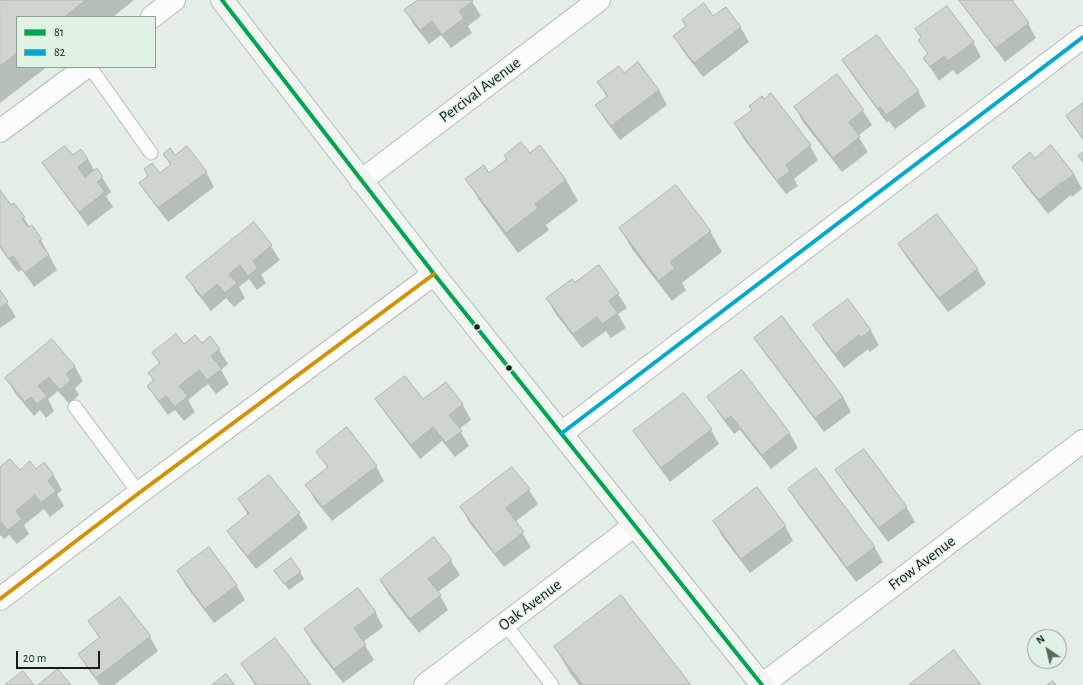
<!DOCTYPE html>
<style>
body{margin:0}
#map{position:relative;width:1083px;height:685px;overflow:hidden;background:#e4eee6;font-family:"Alegreya Sans",sans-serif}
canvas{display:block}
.legend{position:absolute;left:16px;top:16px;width:140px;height:52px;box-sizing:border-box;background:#e0f2e4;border:1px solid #8f9d92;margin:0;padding:5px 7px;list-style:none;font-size:12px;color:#161d18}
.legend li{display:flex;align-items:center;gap:8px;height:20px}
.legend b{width:20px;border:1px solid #8f9d92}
.north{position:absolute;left:1027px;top:629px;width:40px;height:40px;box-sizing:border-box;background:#e0f2e4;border:1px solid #8f9d92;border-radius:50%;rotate:325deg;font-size:11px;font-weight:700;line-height:16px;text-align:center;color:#161d18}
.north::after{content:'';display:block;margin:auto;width:14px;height:18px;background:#5e6660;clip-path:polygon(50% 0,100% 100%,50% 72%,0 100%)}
.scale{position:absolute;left:16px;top:651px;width:84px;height:18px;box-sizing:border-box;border:2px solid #161d18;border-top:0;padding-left:5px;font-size:12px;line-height:14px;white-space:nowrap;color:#161d18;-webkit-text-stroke:3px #e0f2e4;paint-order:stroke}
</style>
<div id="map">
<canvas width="1083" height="685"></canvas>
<ul class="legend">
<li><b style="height:5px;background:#00a651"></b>81</li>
<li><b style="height:5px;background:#00a9ce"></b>82</li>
</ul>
<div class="north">N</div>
<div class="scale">20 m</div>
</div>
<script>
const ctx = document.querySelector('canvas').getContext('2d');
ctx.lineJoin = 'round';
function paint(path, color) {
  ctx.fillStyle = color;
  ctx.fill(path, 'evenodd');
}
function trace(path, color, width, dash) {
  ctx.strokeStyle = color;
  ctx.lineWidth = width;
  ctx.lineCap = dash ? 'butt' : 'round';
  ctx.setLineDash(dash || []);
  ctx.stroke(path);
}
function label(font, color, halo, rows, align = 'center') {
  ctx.font = font + ' "Alegreya Sans",sans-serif';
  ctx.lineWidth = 3;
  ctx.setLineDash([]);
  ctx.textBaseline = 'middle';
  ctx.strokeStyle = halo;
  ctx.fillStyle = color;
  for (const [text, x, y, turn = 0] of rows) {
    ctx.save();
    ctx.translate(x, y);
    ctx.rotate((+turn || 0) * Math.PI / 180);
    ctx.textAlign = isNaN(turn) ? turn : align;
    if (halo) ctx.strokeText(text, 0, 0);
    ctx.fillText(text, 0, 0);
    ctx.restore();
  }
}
paint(new Path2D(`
 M0,0H134L113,17H17V67H47L0,103Z
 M419,0H471L481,16L468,26L472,33L451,48L441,35L429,44L414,25L406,10Z
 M959,0H1010L1028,23L1036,38L1005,62Z
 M725,8L741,28L749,42L703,77L683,51L674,36L713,18Z
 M917,30L973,42L981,57L957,75L953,70L939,81L924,58L928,55L919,40L922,38Z
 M844,61L918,91L926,106L895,129L889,121L887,123L852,75Z
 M624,74L659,90L667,105L620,140L605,120L597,106L607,98L599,82Z
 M837,75L863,111L872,125L858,136L868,152L842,172L803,122L795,107Z
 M1083,104V140L1067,116Z
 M735,124L810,146L818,160L794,179L798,186L786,194L743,138Z
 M540,146L566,180L578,201L546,225L549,230L518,253L479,200L467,179L489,174L507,160L505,156L529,155Z
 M164,154L175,156L206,172L214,187L168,222L149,197L140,183L149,176L160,174L171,166Z
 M73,157L88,159L95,172L102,177L111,192L106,196L113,207L88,226L52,177L43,163Z
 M1034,159L1074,174L1082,189L1072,197L1071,195L1048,214L1022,181L1013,167Z
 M676,186L710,231L722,252L682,283L686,290L672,301L632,249L620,228Z
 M0,191L11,207L24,218L30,228L41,240L57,270L34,287L22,270L18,272L0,248Z
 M254,224L271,246L280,260L261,275L266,283L257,290L249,279L239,287L245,298L234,307L226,298L211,311L196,292L188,277Z
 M899,244L977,269L986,284L948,312L907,258Z
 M599,266L618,294L627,308L618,314L626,328L611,338L606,331L582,348L555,313L547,298L575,283Z
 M0,292L16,317L0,328Z
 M848,300L871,331L879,345L870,352L868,349L844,368L823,340L815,325Z
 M210,338L219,350L228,364L221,370L229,384L216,394L208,384L188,400L195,412L184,421L175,410L168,415L157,400L148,386L154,382L149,373L160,365L153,353L184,346L202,344Z
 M755,338L843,397L851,412L824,432L764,352Z
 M52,341L75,367L83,381L75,388L79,395L69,404L58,391L48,399L54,411L46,418L40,410L34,416L15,393L7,379Z
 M742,371L790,434L798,448L771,469L740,430L734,434L717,411L709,397Z
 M445,383L463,405L471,420L459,429L469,446L455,457L442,441L420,459L385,413L376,399L422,401Z
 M684,394L711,430L719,444L670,482L643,445L635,431Z
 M863,451L907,508L915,522L888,542L845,485L837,470Z
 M318,452L376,466L384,481L332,521L315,500L307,485L328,469Z
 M44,463L54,476L62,490L57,494L64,506L50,517L44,509L24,525L29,534L17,544L9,535L4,539L0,535V469L19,471L35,470Z
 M512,468L529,490L538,504L515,522L531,547L504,567L469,522L461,507Z
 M816,469L875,548L883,562L856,582L798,504L789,489Z
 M269,476L299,514L308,528L256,569L237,545L228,531L248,515L239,500Z
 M714,521L785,526L793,541L750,573L722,536Z
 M434,539L451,561L460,575L438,592L448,610L419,633L389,595L381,581Z
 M208,548L237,586L245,600L214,623L186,586L178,571Z
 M300,572L304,579L289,590L280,578Z
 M375,612L383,627L363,642L374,660L343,683L313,644L305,629Z
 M89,621L150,637L158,651L114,685H100L88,669L79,655L100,639Z
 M555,647L690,685H579L570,673Z
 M242,665L310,685H255Z`), '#0003');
const building = new Path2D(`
 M0,0H86L64,17H17V53L0,66Z
 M418,0H472L473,1L459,11L464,18L442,35L432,21L420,30L404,10Z
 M959,0H1012L1029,23L996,48Z
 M704,3L713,16L726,7L741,27L694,63L673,36L686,26L682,20Z
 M947,6L974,42L948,61L944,56L930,67L923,58L928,54L918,40L921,37L915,29Z
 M877,35L919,91L886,115L880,107L878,109L842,60Z
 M638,62L659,90L611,126L595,105L608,96L597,82L619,66L624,73Z
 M837,74L864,110L849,122L860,137L833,158L794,107Z
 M771,93L811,145L786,165L790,171L777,181L734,123L752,110L749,106L762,96L764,99Z
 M1083,103V139L1066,116Z
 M521,142L530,153L540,145L566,180L535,204L538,208L506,233L465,179L484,165L489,173L507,159L504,156Z
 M1051,145L1074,174L1063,183L1062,182L1039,200L1012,167L1030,152L1035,158Z
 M65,146L73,155L81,149L88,159L78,167L85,177L97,168L103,177L97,182L105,192L79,212L42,163Z
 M187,146L207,172L158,208L139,183L148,176L144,169L152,163L160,173L171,164L163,154L170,148L175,155Z
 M1083,152V162L1078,156Z
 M676,185L711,231L670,262L675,268L659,281L619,228Z
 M0,190L11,205L14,203L25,217L22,219L28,227L32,225L42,239L39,242L49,255L25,273L13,256L9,259L0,246Z
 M937,214L978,269L939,298L898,244Z
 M254,222L272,245L253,261L258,268L248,276L240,265L229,274L237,283L225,293L217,284L202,297L186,277Z
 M599,265L619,293L609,301L618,313L602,324L597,317L573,334L546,298L572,279L575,282Z
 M0,290L8,302L0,308Z
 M848,299L871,330L861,338L859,335L835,354L813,325Z
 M782,316L843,397L815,418L754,338Z
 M176,334L184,344L195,335L202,343L210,336L220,349L211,356L222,369L207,380L199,370L179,386L188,396L175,407L166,396L159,401L147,386L154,380L148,373L160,363L152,353Z
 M52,339L75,366L66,374L71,380L60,390L49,377L38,386L47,396L37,404L31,397L25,402L5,378Z
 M742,370L790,433L762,455L731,416L725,420L707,397Z
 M405,376L423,399L446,382L463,404L449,415L462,431L446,443L433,427L411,445L375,399Z
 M684,393L712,429L661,468L633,431Z
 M347,427L377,466L323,507L305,485L328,467L316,452Z
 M864,449L907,507L879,528L835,470Z
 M10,459L20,470L30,461L36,469L44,462L54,475L48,481L56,491L41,503L35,495L16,511L22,519L8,530L0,521V467Z
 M512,467L530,489L506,508L524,532L495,554L460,507Z
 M816,468L875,547L847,568L788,489Z
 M269,475L300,513L247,556L227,531L249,513L238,499Z
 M757,487L786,526L741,559L713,521Z
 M434,537L452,560L428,579L441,595L410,619L380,580Z
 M209,547L237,585L205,609L177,571Z
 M291,558L301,572L284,584L274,571Z
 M358,588L376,612L354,628L366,645L334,669L304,629Z
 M621,595L691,685H583L554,647Z
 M120,597L151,636L96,678L78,654L100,637L88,621Z
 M275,638L311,685H257L241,664Z
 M954,650L981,685H909Z
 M58,669L71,685H38Z
 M23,671L34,685H5Z
 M226,674L235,685H212Z
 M1053,681L1056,685H1047Z`);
paint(building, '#ced5cf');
trace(building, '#aeb5b0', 1);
const lane = new Path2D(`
 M90,67L151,153
 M75,407L139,493
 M505,624L552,685`);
const street = new Path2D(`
 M152,17L174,0
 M0,131L86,67
 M361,181L599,0
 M562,433L1083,37
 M0,599L139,493L434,274
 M425,685L635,525
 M762,685L1083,441`);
const secondary = new Path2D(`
 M222,0L434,274L762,685`);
trace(lane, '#b5bdb7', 15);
trace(street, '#b5bdb7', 24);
trace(secondary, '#b5bdb7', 24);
trace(lane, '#fbfcfb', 13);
trace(street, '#fbfcfb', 22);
trace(secondary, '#f1f6f3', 22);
trace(new Path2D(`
 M222,0L434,274L762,685`), '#00a651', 4);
trace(new Path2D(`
 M562,433L1083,37`), '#00a9ce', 4);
trace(new Path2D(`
 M0,599L139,493L434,274`), '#d59104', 4);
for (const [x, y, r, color] of [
 [477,327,3.5,"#161d18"],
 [509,368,3.5,"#161d18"]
]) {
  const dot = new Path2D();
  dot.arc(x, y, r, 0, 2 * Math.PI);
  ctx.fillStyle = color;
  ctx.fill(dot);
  trace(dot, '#e0f2e4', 1.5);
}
label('16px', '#161d18', '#e0f2e4', [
 ["Percival Avenue",480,90,-37],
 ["Frow Avenue",922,563,-37],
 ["Oak Avenue",530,605,-37]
]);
</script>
